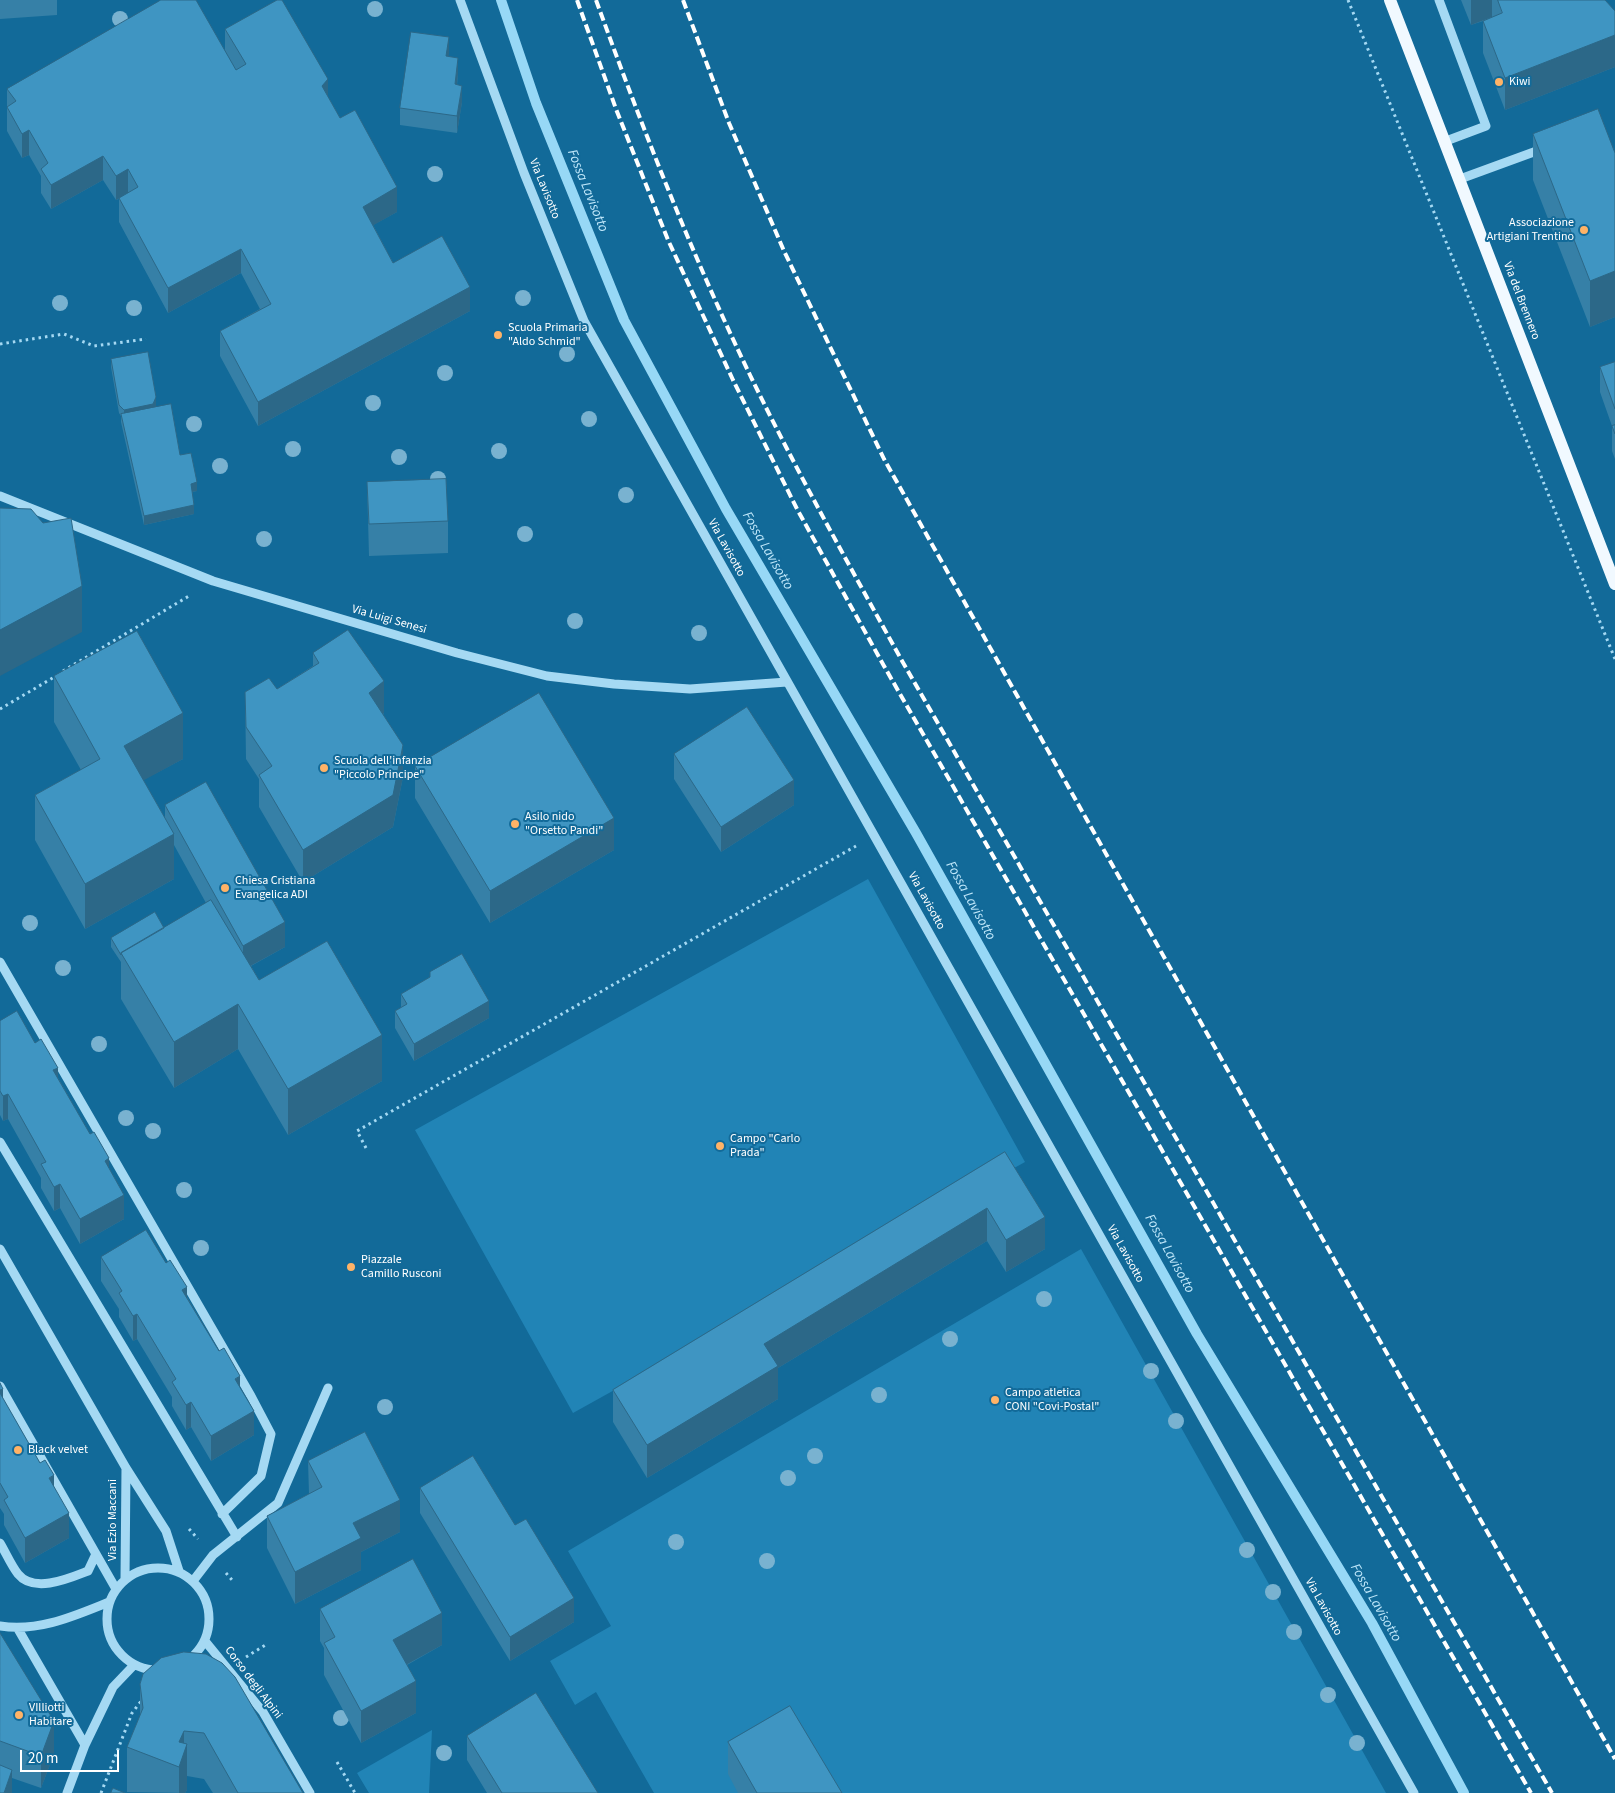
<!DOCTYPE html>
<style>
body{margin:0}
#map{position:relative;width:1615px;height:1793px;overflow:hidden;background:#126a99;font-family:"Source Sans 3",sans-serif}
canvas{display:block}
.scale{position:absolute;left:20px;top:1750px;width:99px;height:22px;box-sizing:border-box;border:2px solid #fff;border-top:0;padding-left:6px;font-size:15px;line-height:18px;white-space:nowrap;color:#fff;-webkit-text-stroke:4px #126a99;paint-order:stroke}
</style>
<div id="map">
<canvas width="1615" height="1793"></canvas>
<div class="scale">20 m</div>
</div>
<script>
const ctx = document.querySelector('canvas').getContext('2d');
ctx.lineJoin = 'round';
function paint(path, color) {
  ctx.fillStyle = color;
  ctx.fill(path, 'evenodd');
}
function trace(path, color, width, dash) {
  ctx.strokeStyle = color;
  ctx.lineWidth = width;
  ctx.lineCap = dash ? 'butt' : 'round';
  ctx.setLineDash(dash || []);
  ctx.stroke(path);
}
function label(font, color, halo, rows, align = 'center') {
  ctx.font = font + ' "Source Sans 3",sans-serif';
  ctx.lineWidth = 4;
  ctx.setLineDash([]);
  ctx.textBaseline = 'middle';
  ctx.strokeStyle = halo;
  ctx.fillStyle = color;
  for (const [text, x, y, turn = 0] of rows) {
    ctx.save();
    ctx.translate(x, y);
    ctx.rotate((+turn || 0) * Math.PI / 180);
    ctx.textAlign = isNaN(turn) ? turn : align;
    if (halo) ctx.strokeText(text, 0, 0);
    ctx.fillText(text, 0, 0);
    ctx.restore();
  }
}
paint(new Path2D(`
 M868,879L1025,1162L573,1413L415,1130Z
 M1081,1249L1386,1793H654L596,1692L575,1705L550,1661L611,1626L568,1551Z
 M432,1730L429,1793H369L357,1773Z`), '#2184b6');
trace(new Path2D(`
 M501,0L536,103L624,320L726,509L916,833L1197,1334L1372,1623L1464,1793`), '#97d8f6', 10);
trace(new Path2D(`
 M1348,0L1615,659
 M0,344L64,334L94,346L146,339
 M63,671L189,596
 M0,709L56,676
 M366,1148L357,1131L856,846
 M189,1529L198,1539
 M226,1573L232,1580
 M246,1657L267,1644
 M337,1762L355,1793
 M101,1793L132,1713L142,1700`), '#a5d9f3', 3, [2.5, 4]);
trace(new Path2D(`
 M460,0L524,173L584,321L1414,1793
 M1439,0L1486,126L1446,141
 M1460,179L1542,149
 M0,496L213,581L457,653L547,676L614,684L690,689L787,682
 M0,962L251,1396L271,1434L261,1476L222,1514
 M0,1142L237,1537
 M0,1249L126,1468L166,1531L179,1571
 M0,1386L116,1589
 M0,1543C6,1553 11,1565 18,1574C34,1594 70,1578 88,1571L96,1554
 M107 1619a51 51 0 1 1 102 0a51 51 0 1 1-102 0Z
 M125,1579L126,1468
 M193,1581L213,1555L278,1503L328,1388
 M0,1626C39,1632 74,1616 109,1602
 M18,1629L85,1745
 M205,1641L263,1712L310,1793
 M67,1793L85,1745L113,1687L134,1665`), '#a5d9f3', 9);
trace(new Path2D(`
 M1390,0L1615,584`), '#f1f9ff', 12);
trace(new Path2D(`
 M577,0L616,109L668,240L733,380L797,509L884,666L1531,1793
 M596,0C642,127 691,253 750,375C797,472 849,565 901,659L1552,1793
 M683,0L729,123L784,251L884,459L1615,1759`), '#fff', 4, [9, 4]);
ctx.fillStyle = '#79b2d0';
for (const [x, y] of [
 [375,9],
 [120,19],
 [435,174],
 [523,298],
 [60,303],
 [134,308],
 [567,354],
 [445,373],
 [373,403],
 [589,419],
 [194,424],
 [293,449],
 [499,451],
 [399,457],
 [220,466],
 [438,479],
 [626,495],
 [525,534],
 [264,539],
 [575,621],
 [699,633],
 [30,923],
 [63,968],
 [99,1044],
 [126,1118],
 [153,1131],
 [184,1190],
 [201,1248],
 [1044,1299],
 [950,1339],
 [1151,1371],
 [879,1395],
 [385,1407],
 [1176,1421],
 [815,1456],
 [788,1478],
 [676,1542],
 [1247,1550],
 [767,1561],
 [1273,1592],
 [1294,1632],
 [1328,1695],
 [341,1718],
 [1357,1743],
 [444,1753]
]) {
  ctx.beginPath();
  ctx.arc(x, y, 8, 0, 2 * Math.PI);
  ctx.fill();
}
paint(new Path2D(`
 M0,0H57V15L0,19Z
 M1461,0H1605L1615,11V67L1505,110L1483,53V21L1471,25Z
 M225,29L328,97L340,118L397,212L373,225L393,263L470,311L258,426L220,356V331L260,309L241,273L168,313L119,222V199L116,200L103,180L51,209L41,193V176L29,155L22,158L7,131V89L225,51Z
 M449,54L448,56L458,74L457,85L462,102L457,133L400,125V108Z
 M1533,134L1615,153V317L1590,327L1533,180Z
 M111,359L156,406V407L180,455L197,491L192,492L194,514L144,525L121,422V416L119,413L111,367Z
 M1615,362V459L1612,451V426L1600,392V367Z
 M367,482L448,521V553L369,556Z
 M313,653L384,713L383,714L403,777L393,827L303,882L259,807V779L246,759L245,692L277,689L313,666Z
 M54,676L183,759L143,780L165,818V805L285,947L251,966L259,980L382,1081L288,1135L238,1049L174,1088L121,999V962L111,947V938L164,928L206,903L174,845V879L85,929L35,840V795L81,770L54,722Z
 M674,754L794,805L721,852L674,779Z
 M415,766L614,850L490,923L415,798Z
 M401,994L489,1018L414,1061L395,1028V1011L401,1008Z
 M0,1021L35,1043L58,1078L109,1168L124,1219L80,1244L60,1208L54,1211L41,1188V1178L8,1119L3,1121L0,1115Z
 M1005,1152L1045,1249L1006,1272L987,1241L778,1368V1399L647,1478L613,1422V1390Z
 M101,1257L187,1297L240,1388L254,1435L211,1461L191,1427L186,1430L172,1406V1397L137,1339L133,1341L119,1317V1309L101,1281Z
 M0,1383L3,1399L54,1487L69,1538L25,1563L4,1525V1514L0,1508Z
 M308,1461L400,1532L361,1552V1570L295,1604L267,1548V1516L309,1494Z
 M420,1488L574,1622L510,1661L420,1513Z
 M320,1609L442,1645L407,1665L416,1713L361,1743L324,1675V1648L320,1641Z
 M0,1633L54,1754L41,1788L12,1778V1793H0Z
 M140,1684L303,1793H213L204,1779L187,1776V1790L185,1793L127,1792V1747L140,1717Z
 M467,1736L598,1793H487L467,1760Z
 M728,1742L842,1793H738L728,1774Z`), '#3680a7');
paint(new Path2D(`
 M1471,0H1492V17L1471,25Z
 M1615,35V67L1505,110V78Z
 M449,37V54L446,73V56Z
 M458,58V74L455,101V84Z
 M328,79V104L322,86Z
 M462,86V102L457,133V116Z
 M29,130V155L22,158V134Z
 M103,156V180L51,209V185Z
 M128,169V194L116,200V176Z
 M397,187V212L363,231V207Z
 M241,249V273L168,313V288Z
 M1615,271V317L1590,327V281Z
 M470,287V311L258,426V402Z
 M156,397V406L153,413L124,419V410Z
 M197,482V491L191,492V484Z
 M194,505V514L144,525V516Z
 M82,586V632L0,676V630Z
 M384,681V713L369,725V693Z
 M183,713V759L124,791V746Z
 M403,745V777L393,827L303,882V850Z
 M794,780V805L721,852V827Z
 M614,818V850L490,923V891Z
 M174,834V879L85,929V884Z
 M285,922V947L243,970V946Z
 M489,1001V1018L414,1061V1044Z
 M238,1004V1049L174,1088V1042Z
 M382,1035V1081L288,1135V1089Z
 M58,1068V1092L53,1070Z
 M8,1094V1119L3,1121V1096Z
 M109,1158V1183L105,1161Z
 M60,1184V1208L54,1211V1187Z
 M124,1195V1219L80,1244V1219Z
 M987,1208V1241L778,1368V1399L647,1478V1445L764,1344Z
 M1045,1217V1249L1006,1272V1240Z
 M187,1287V1312L182,1290Z
 M137,1314V1339L133,1341V1316Z
 M240,1376V1400L235,1379Z
 M3,1389V1413L0,1415V1390Z
 M191,1402V1427L186,1430V1405Z
 M254,1411V1435L211,1461V1436Z
 M54,1475V1500L49,1478Z
 M400,1500V1532L361,1552V1570L295,1604V1572L353,1523Z
 M69,1513V1538L25,1563V1538Z
 M574,1598V1622L510,1661V1637Z
 M442,1613V1645L393,1672V1640Z
 M416,1681V1713L361,1743V1711Z
 M54,1721V1754L41,1788V1756Z
 M184,1731V1752L187,1744V1790L185,1793H179V1742Z
 M12,1770V1793H4Z`), '#2c6888');
const building = new Path2D(`
 M161,0H196L236,70L246,64L225,29L277,0H282L328,79L322,86L340,118L355,110L397,187L363,207L393,263L442,236L470,287L258,402L220,331L271,304L241,249L168,288L119,198L138,187L128,169L116,176L103,156L51,185L41,169L48,163L29,130L22,134L7,107L16,101L7,89Z
 M1498,0H1605L1615,11V35L1505,78L1483,21L1502,13Z
 M411,32L449,37L446,56L458,58L455,84L462,86L457,116L400,108Z
 M1598,109L1615,153V271L1590,281L1533,134Z
 M148,352L156,397L153,404L124,410L119,405L111,359Z
 M1615,362V409L1600,367Z
 M171,404L180,455L191,453L197,482L191,484L194,505L144,516L121,414Z
 M1615,425V434L1612,426Z
 M446,479L448,521L369,524L367,482Z
 M0,508L31,509L43,523L71,518L82,586L0,630Z
 M348,630L384,681L369,693L403,745L393,795L303,850L259,775L272,766L246,727L245,692L269,678L277,689L319,663L313,653Z
 M137,631L183,713L124,746L174,834L85,884L35,795L100,759L54,676Z
 M539,693L614,818L490,891L415,766Z
 M747,707L794,780L721,827L674,754Z
 M206,782L285,922L243,946L165,805Z
 M211,900L259,980L327,941L382,1035L288,1089L238,1004L174,1042L121,953Z
 M155,912L164,928L121,953V955L111,938Z
 M462,954L489,1001L414,1044L395,1011L407,1004L401,994L430,977V972Z
 M17,1011L35,1043L41,1039L58,1068L53,1070L90,1134L94,1132L109,1158L105,1161L124,1195L80,1219L60,1184L54,1187L41,1164L46,1162L8,1094L3,1096L0,1091V1021Z
 M1005,1152L1045,1217L1006,1240L987,1208L764,1344L778,1366L647,1445L613,1390Z
 M146,1230L166,1263L170,1260L187,1287L182,1290L219,1351L224,1348L240,1376L235,1379L254,1411L211,1436L191,1402L186,1405L172,1382L176,1379L137,1314L133,1316L119,1293L122,1291L101,1257Z
 M0,1383L3,1389L0,1390Z
 M0,1393L40,1463L45,1460L54,1475L49,1478L69,1513L25,1538L4,1500L8,1497L0,1483Z
 M365,1432L400,1500L353,1523L361,1538L295,1572L267,1516L322,1487L308,1461Z
 M473,1456L515,1525L526,1519L574,1598L510,1637L420,1488Z
 M413,1559L442,1613L393,1640L416,1681L361,1711L324,1643L335,1637L320,1609Z
 M0,1633L54,1721L41,1756L0,1741Z
 M184,1652L206,1654L222,1663L235,1677L303,1793H238L204,1733L184,1731L179,1742L187,1744L179,1767L127,1747L143,1708L140,1684L143,1674L161,1658Z
 M536,1693L598,1793H502L467,1736Z
 M790,1706L842,1793H757L728,1742Z
 M0,1765L12,1770L4,1793H0Z
 M113,1788L125,1793H111Z`);
paint(building, '#3f95c2');
trace(building, '#2c6888', 1);
for (const [x, y, r, color] of [
 [1499,82,5,"#ffb367"],
 [1584,230,5,"#ffb367"],
 [498,335,5,"#ffb367"],
 [324,768,5,"#ffb367"],
 [515,824,5,"#ffb367"],
 [225,888,5,"#ffb367"],
 [720,1146,5,"#ffb367"],
 [351,1267,5,"#ffb367"],
 [995,1400,5,"#ffb367"],
 [18,1450,5,"#ffb367"],
 [19,1715,5,"#ffb367"]
]) {
  const dot = new Path2D();
  dot.arc(x, y, r, 0, 2 * Math.PI);
  ctx.fillStyle = color;
  ctx.fill(dot);
  trace(dot, '#126a99', 2);
}
label('12px', '#fff', '#126a99', [
 ["Kiwi",1509,82],
 ["Associazione",1574,223,"right"],
 ["Artigiani Trentino",1574,237,"right"],
 ["Scuola Primaria",508,328],
 ["\"Aldo Schmid\"",508,342],
 ["Scuola dell'infanzia",334,761],
 ["\"Piccolo Principe\"",334,775],
 ["Asilo nido",525,817],
 ["\"Orsetto Pandi\"",525,831],
 ["Chiesa Cristiana",235,881],
 ["Evangelica ADI",235,895],
 ["Campo \"Carlo",730,1139],
 ["Prada\"",730,1153],
 ["Piazzale",361,1260],
 ["Camillo Rusconi",361,1274],
 ["Campo atletica",1005,1393],
 ["CONI \"Covi-Postal\"",1005,1407],
 ["Black velvet",28,1450],
 ["VIlliotti",29,1708],
 ["Habitare",29,1722]
], 'left');
label('12px', '#fff', '#126a99', [
 ["Via Lavisotto",544,189,68],
 ["Via del Brennero",1521,301,69],
 ["Via Lavisotto",726,548,61],
 ["Via Luigi Senesi",389,620,16],
 ["Via Lavisotto",926,901,61],
 ["Via Lavisotto",1125,1254,61],
 ["Via Ezio Maccani",113,1520,-90],
 ["Via Lavisotto",1323,1607,61],
 ["Corso degli Alpini",253,1683,53]
]);
label('italic 14px', '#c1e8fb', '#126a99', [
 ["Fossa Lavisotto",587,191,68],
 ["Fossa Lavisotto",767,551,60],
 ["Fossa Lavisotto",970,901,61],
 ["Fossa Lavisotto",1169,1254,61],
 ["Fossa Lavisotto",1375,1603,60]
]);
</script>
